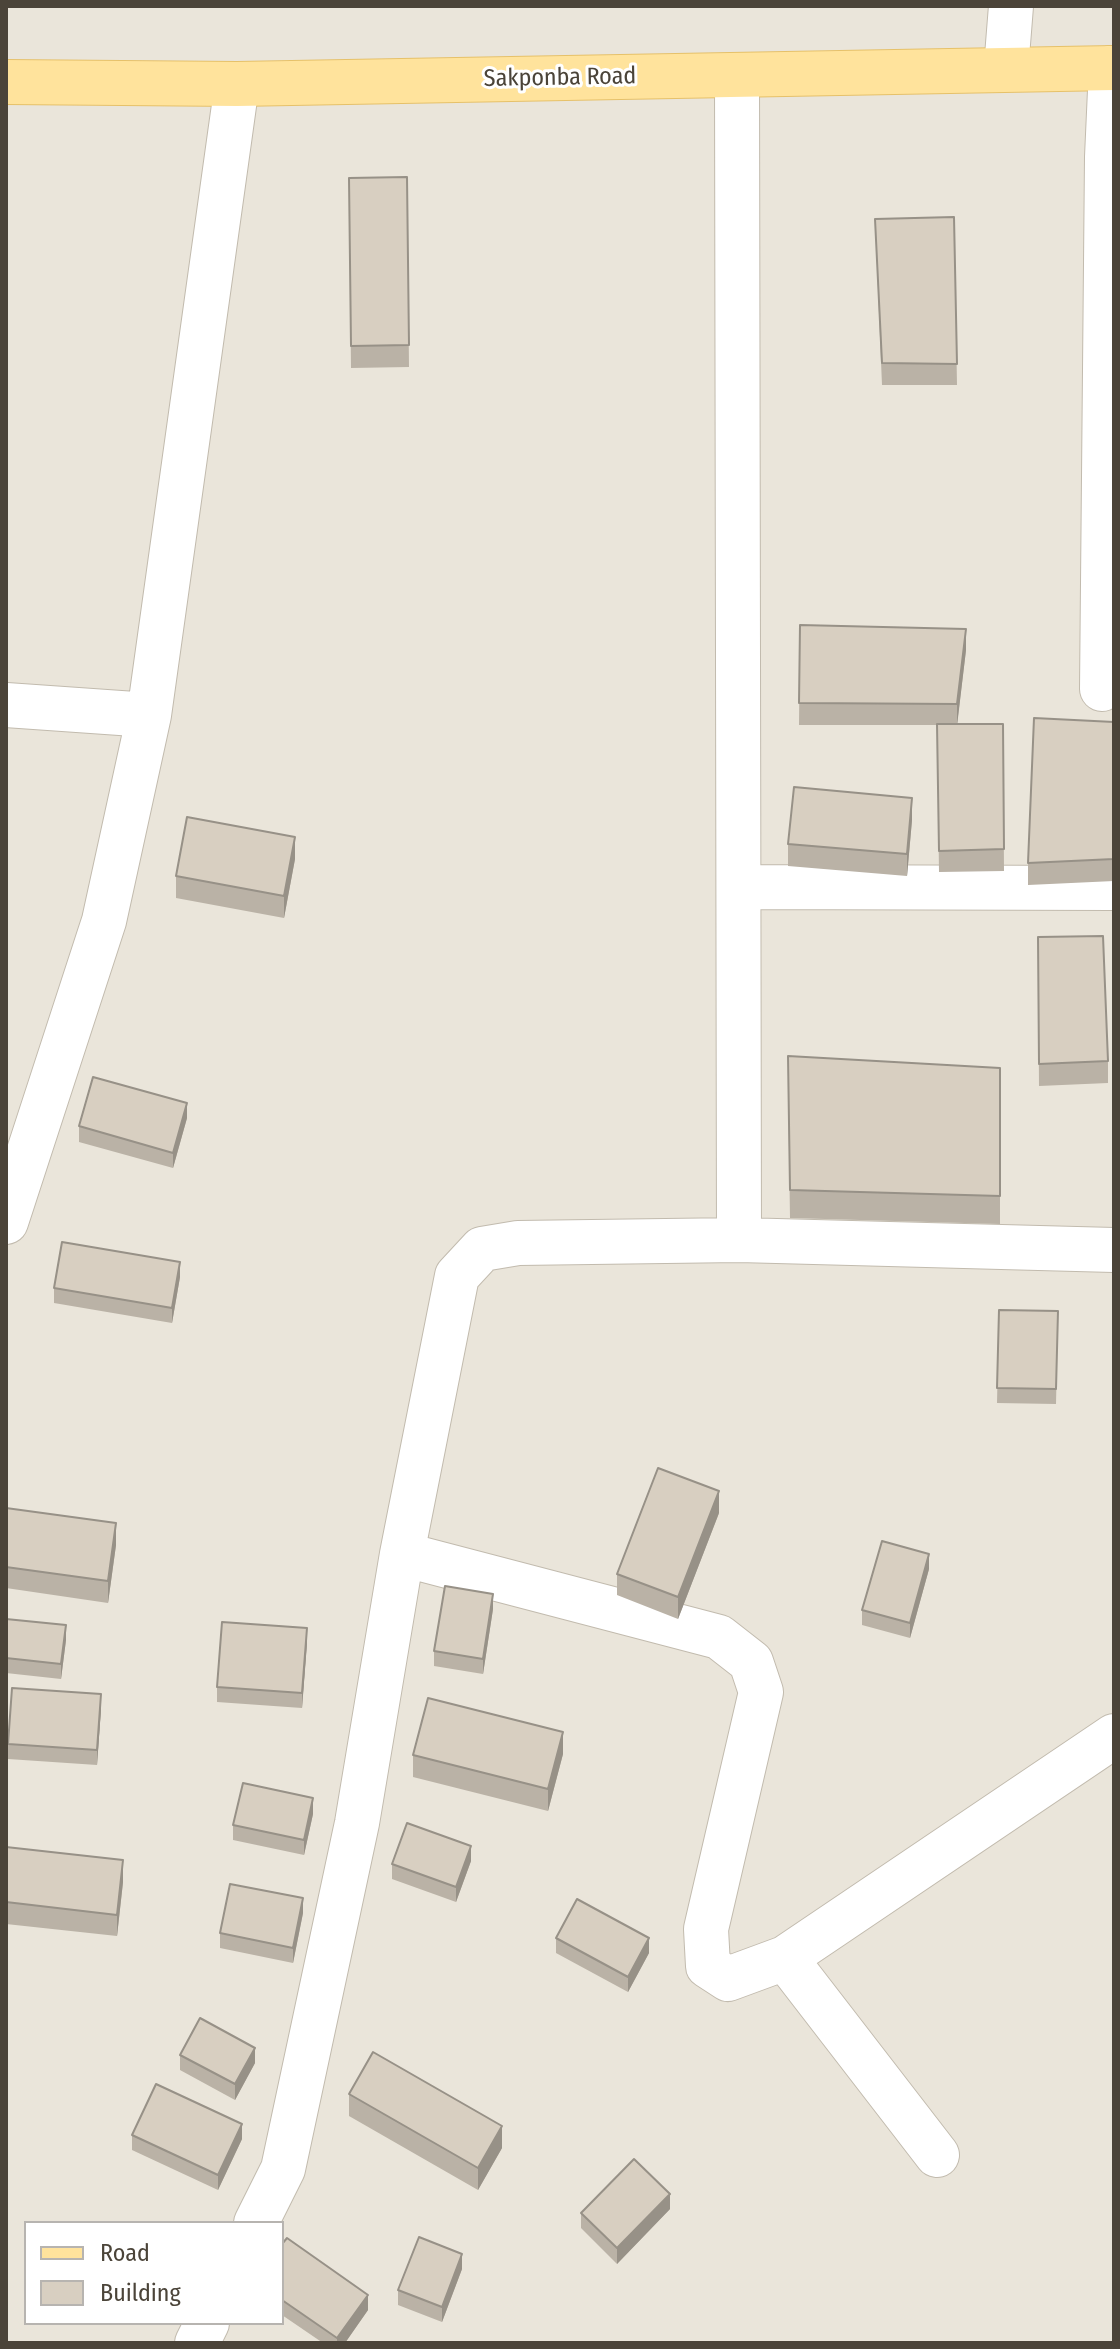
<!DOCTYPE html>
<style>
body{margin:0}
#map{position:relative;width:1120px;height:2349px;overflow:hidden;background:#f6f3ec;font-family:"Fira Sans Condensed",sans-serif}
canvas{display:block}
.frame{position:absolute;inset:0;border:8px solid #4b4439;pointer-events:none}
.legend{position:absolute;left:24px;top:2221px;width:260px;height:104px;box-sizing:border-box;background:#fff;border:2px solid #b7b4b0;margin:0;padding:10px 14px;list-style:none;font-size:24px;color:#4b4439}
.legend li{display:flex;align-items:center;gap:16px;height:40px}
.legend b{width:40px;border:2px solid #b7b4b0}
</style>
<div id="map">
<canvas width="1120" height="2349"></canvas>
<div class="frame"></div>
<ul class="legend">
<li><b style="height:10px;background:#ffe39c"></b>Road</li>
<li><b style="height:22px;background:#d8cfc1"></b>Building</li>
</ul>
</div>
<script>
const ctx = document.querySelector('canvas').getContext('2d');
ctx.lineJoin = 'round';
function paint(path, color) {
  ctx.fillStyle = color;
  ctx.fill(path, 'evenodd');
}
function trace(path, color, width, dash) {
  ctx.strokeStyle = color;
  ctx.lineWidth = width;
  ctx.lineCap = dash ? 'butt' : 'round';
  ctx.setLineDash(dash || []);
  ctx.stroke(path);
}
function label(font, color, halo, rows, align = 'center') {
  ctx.font = font + ' "Fira Sans Condensed",sans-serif';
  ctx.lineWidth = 6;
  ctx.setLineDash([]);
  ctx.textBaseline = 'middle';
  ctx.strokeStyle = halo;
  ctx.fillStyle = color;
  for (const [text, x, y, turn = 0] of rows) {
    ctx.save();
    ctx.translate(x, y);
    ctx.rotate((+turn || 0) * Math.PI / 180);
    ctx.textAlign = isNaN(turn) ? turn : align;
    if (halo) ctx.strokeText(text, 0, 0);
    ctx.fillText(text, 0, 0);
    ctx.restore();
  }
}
paint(new Path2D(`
 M6,6H1114V2343H6ZM26,2223H282V2323H26Z`), '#eae5da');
const minor = new Path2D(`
 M1006,69L1011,6
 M737,75L739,1240
 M1102,689L1107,157L1111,68
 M6,705L149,715
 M740,887L1114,888
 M6,1222L104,921L149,715L237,84
 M402,1554L719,1637L751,1662L761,1692L706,1929L708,1966L728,1979L785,1958L1114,1736
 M785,1958L937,2155
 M256,2223L283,2169L357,1823L402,1554L457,1276L482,1249L518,1243L739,1240L1114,1250
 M197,2343L207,2323`);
const major = new Path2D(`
 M6,82L237,84L1114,68`);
trace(minor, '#c2bbae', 46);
trace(major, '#e6c16a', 46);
trace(minor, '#fff', 44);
trace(major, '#ffe39c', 44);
paint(new Path2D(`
 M407,177L409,367L351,368L349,178Z
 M954,217L957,385H882L875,219Z
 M800,625L966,650L957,724H1003L1004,871L939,872L937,725H799Z
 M1114,722V881L1028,885V863Z
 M912,820L907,876L788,866V844Z
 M295,859L284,918L176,898V876Z
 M1038,937L1108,1061V1083L1039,1086Z
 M1000,1068V1224L790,1218L788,1084Z
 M187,1118L173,1168L79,1142V1126Z
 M180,1277L172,1323L54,1303V1288Z
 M999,1310L1058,1311L1056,1404L997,1403Z
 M6,1508L116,1545L108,1603L6,1588Z
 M719,1513L678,1619L617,1595V1574Z
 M929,1569L910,1638L862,1625V1610Z
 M493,1609L483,1674L434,1666V1651Z
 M6,1619L66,1640L61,1679L6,1673Z
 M307,1643L302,1708L217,1702V1687Z
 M101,1709L97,1765L8,1759V1744Z
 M563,1754L548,1811L413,1777V1755Z
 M313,1814L304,1855L233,1840V1825Z
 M6,1847L123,1882L117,1936L6,1924Z
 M471,1861L456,1902L392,1879V1864Z
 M303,1913L293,1963L220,1948V1933Z
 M556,1938L649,1953L628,1992L556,1953Z
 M180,2055L255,2063L235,2100L180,2070Z
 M349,2094L502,2148L478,2190L349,2116Z
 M132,2135L242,2139L218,2190L132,2150Z
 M670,2209L617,2264L581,2228V2213Z
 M282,2244L368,2310L345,2343H323L282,2315Z
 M462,2269L442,2322L398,2305V2290Z`), '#bab2a6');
paint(new Path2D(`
 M966,629V650L957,726V704Z
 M912,798V820L907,876V854Z
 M295,837V859L284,918V896Z
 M187,1103V1118L173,1168V1153Z
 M180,1262V1277L172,1323V1308Z
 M719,1491V1513L678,1619V1597Z
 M116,1523V1545L108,1603V1581Z
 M929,1554V1569L910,1638V1623Z
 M493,1594V1609L483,1674V1659Z
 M66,1625V1640L61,1679V1664Z
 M307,1628V1643L302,1708V1693Z
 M101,1694V1709L97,1765V1750Z
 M563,1732V1754L548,1811V1789Z
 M313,1798V1814L304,1855V1840Z
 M471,1846V1861L456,1902V1887Z
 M123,1860V1882L117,1936V1915Z
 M303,1898V1913L293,1963V1948Z
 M649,1938V1953L628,1992V1977Z
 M255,2048V2063L235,2100V2084Z
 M242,2124V2139L218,2190V2175Z
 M502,2126V2148L478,2190V2168Z
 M670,2194V2209L617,2264V2248Z
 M462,2254V2269L442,2322V2307Z
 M368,2295V2310L345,2343H337V2338Z`), '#979187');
const building = new Path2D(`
 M407,177L409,345L351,346L349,178Z
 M954,217L957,364L882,363L875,219Z
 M800,625L966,629L957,704L799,703Z
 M1034,718L1114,722V859L1028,863Z
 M937,724H1003L1004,849L939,851Z
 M794,787L912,798L907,854L788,844Z
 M187,817L295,837L284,896L176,876Z
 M1103,936L1108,1061L1039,1064L1038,937Z
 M788,1056L1000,1068V1196L790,1190Z
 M93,1077L187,1103L173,1153L79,1126Z
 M62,1242L180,1262L172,1308L54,1288Z
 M999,1310L1058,1311L1056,1389L997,1388Z
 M658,1468L719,1491L678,1597L617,1574Z
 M6,1508L116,1523L108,1581L6,1567Z
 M882,1541L929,1554L910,1623L862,1610Z
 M445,1586L493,1594L483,1659L434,1651Z
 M6,1619L66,1625L61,1664L6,1658Z
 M222,1622L307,1628L302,1693L217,1687Z
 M12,1688L101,1694L97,1750L8,1744Z
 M428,1698L563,1732L548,1789L413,1755Z
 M243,1783L313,1798L304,1840L233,1825Z
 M407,1823L471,1846L456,1887L392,1864Z
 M6,1847L123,1860L117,1915L6,1902Z
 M230,1884L303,1898L293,1948L220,1933Z
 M577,1899L649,1938L628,1977L556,1938Z
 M200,2018L255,2048L235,2084L180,2055Z
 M373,2052L502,2126L478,2168L349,2094Z
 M156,2084L242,2124L218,2175L132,2135Z
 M634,2159L670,2194L617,2248L581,2213Z
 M419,2237L462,2254L442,2307L398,2290Z
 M287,2238L368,2295L337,2338L282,2300V2244Z`);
paint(building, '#d8cfc1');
trace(building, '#979187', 2);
label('24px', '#4b4439', '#fff', [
 ["Sakponba Road",560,78,-1]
]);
</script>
